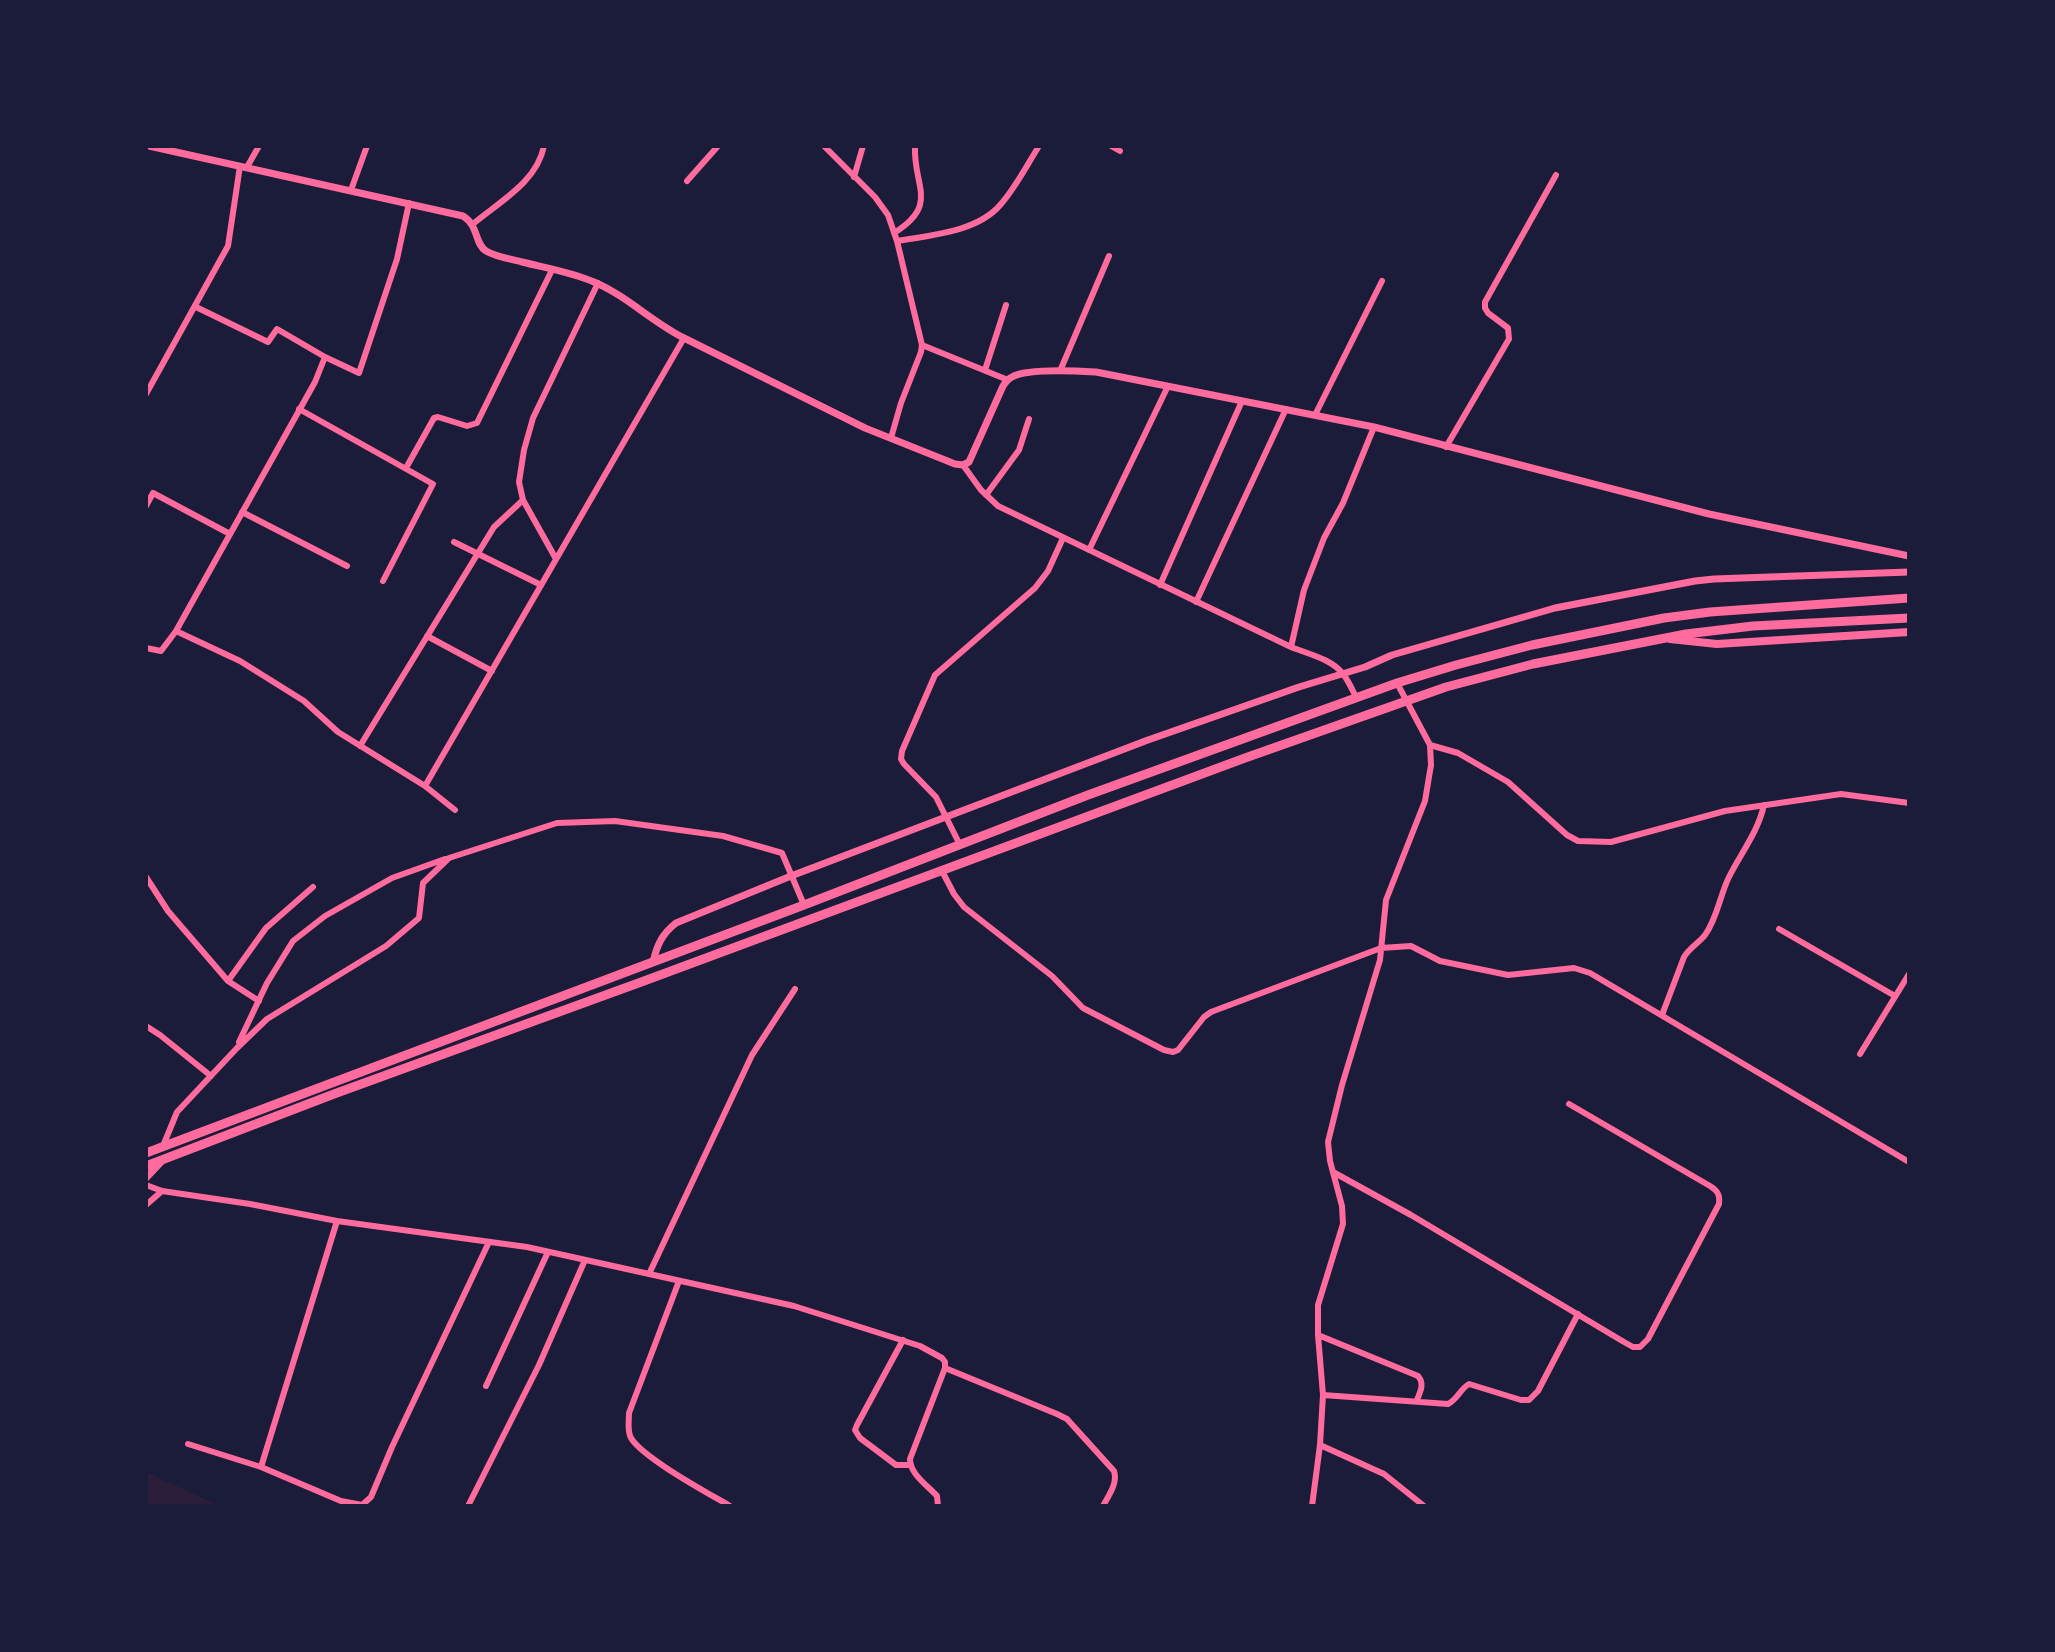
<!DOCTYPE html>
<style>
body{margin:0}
#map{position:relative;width:2055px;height:1652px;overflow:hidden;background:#1b1b3a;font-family:"Varela Round",sans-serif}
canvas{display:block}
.frame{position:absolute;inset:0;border:148px solid #1b1b3a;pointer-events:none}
</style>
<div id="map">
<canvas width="2055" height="1652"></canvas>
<div class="frame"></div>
</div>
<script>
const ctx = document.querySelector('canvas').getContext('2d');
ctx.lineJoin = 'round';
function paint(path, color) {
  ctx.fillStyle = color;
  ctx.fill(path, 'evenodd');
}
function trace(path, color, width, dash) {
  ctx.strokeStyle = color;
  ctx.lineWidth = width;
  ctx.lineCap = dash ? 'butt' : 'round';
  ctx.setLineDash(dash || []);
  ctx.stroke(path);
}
paint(new Path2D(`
 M146,1472L220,1506H146Z`), '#2a1e3b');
trace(new Path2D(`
 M824,146L875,197L888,215L897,241L922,345L921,352L901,403L891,438
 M1111,146L1120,151
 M247,167L259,146
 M854,177L863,146
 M687,181L718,146
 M351,190L367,146
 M473,224C499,202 537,182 544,146
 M894,233C940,204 913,187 915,146
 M897,241C931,235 978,232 1001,204C1016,187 1027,165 1039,146
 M196,307L268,342L277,329L325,357
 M922,345L1008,380
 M985,370L1006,305
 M1060,371L1109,256
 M146,394L228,246L240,166
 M299,409L433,484L383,581
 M1315,415L1382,281
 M1446,447L1509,339L1508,328L1488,313L1485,308V302L1556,175
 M963,465L981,490L998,506L1291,647C1308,654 1332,659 1343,674C1348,680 1352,689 1356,697
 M406,468L434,418L438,417L467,426L477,423L552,270
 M986,495L1019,450L1029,419
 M146,506L153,493L230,534
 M242,512L347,566
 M454,542L541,585
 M1089,550L1168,386
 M556,559L523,500L519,482L524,450L533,418L598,283
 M1160,585L1242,401
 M1196,602L1286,409
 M176,631L315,382L325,357L359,373L397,259L409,203
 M427,636L492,671
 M1291,647L1304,590L1324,538L1343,503L1374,427
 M146,648L161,651L176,631L240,661L304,701L338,732L425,786L455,810
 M1430,745L1458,753L1508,782L1567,835L1578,841L1611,842L1725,811L1841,794L1909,803
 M360,746L494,527L523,500
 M425,786L684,338
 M960,845L936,797L904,764L901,759L902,751L935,675L1035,588L1048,571L1063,538
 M942,871L954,894L964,907L1052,976L1083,1008L1164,1050L1173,1052L1178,1050L1204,1017L1211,1012L1381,948L1411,946L1440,961L1508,975L1574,968L1590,973L1909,1162
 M146,877L168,911L228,981L259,1001
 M1779,929L1895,996
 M228,981L266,928L313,887
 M1662,1015L1684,957C1690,947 1699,943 1705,935C1717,919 1720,895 1729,877C1741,853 1758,832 1764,805
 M146,1026L160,1035L211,1076
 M239,1042L267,983L293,941L325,916L392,878L445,859
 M1860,1054L1909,974
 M163,1146L177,1112L237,1048L267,1019L386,946L419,918L423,883L449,858L557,823L615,821L723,836L782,853L804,905
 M1333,1172L1411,1215L1624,1342L1633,1347H1640L1648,1339L1719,1204C1720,1195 1718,1191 1710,1186L1569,1104
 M146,1185L162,1191L250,1204L337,1221L527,1247L794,1306L920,1346L942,1358L945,1362V1368L910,1459C910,1474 927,1485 937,1496L938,1506
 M146,1205L162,1191
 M649,1274L752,1055L795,989
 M679,1281L629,1413C629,1421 627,1431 631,1438C643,1458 708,1493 730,1506
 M1318,1335L1418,1376C1425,1384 1420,1392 1417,1400
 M903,1340L857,1425L855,1430L860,1438L896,1465H910
 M945,1368L1057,1414L1067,1419L1114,1471C1118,1483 1109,1495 1103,1506
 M486,1386L548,1252
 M1323,1395L1448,1404C1458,1399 1460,1389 1469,1384L1521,1400H1529L1538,1391L1578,1314
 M188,1444L261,1467L341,1501L362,1505L371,1497L392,1447L489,1242
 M1320,1445L1384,1474L1424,1506
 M261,1467L337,1221
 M468,1506L539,1365L585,1260
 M1312,1506L1320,1445L1323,1395L1318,1335V1305L1343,1224L1342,1206L1330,1161L1328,1142L1342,1085L1380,960L1386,900L1425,801L1431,765L1430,745L1397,683`), '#ff6b9d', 6);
trace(new Path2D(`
 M149,146L463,216C479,226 474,243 486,251C496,257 511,259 522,262C546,268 571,272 594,282C627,296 652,322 684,338L865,428L955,464L963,465L969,462L1003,386C1006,382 1007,379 1012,377C1027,368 1078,371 1096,372L1374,427L1709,514L1909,556
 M653,962C657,945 662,934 676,923L791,876L1148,740L1299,687L1365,667L1392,655L1555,608L1695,581L1714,579L1909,572
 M146,1178L161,1162`), '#ff6b9d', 7);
trace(new Path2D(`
 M1670,639L1717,644L1909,632`), '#ff6b9d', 8);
trace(new Path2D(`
 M146,1153L804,905L1088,795L1397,683L1456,665L1532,645L1664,618L1710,612L1909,598
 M146,1166L334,1094L644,981L1245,758L1446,687L1533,664L1686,634L1753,626L1909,618`), '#ff6b9d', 9);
</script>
